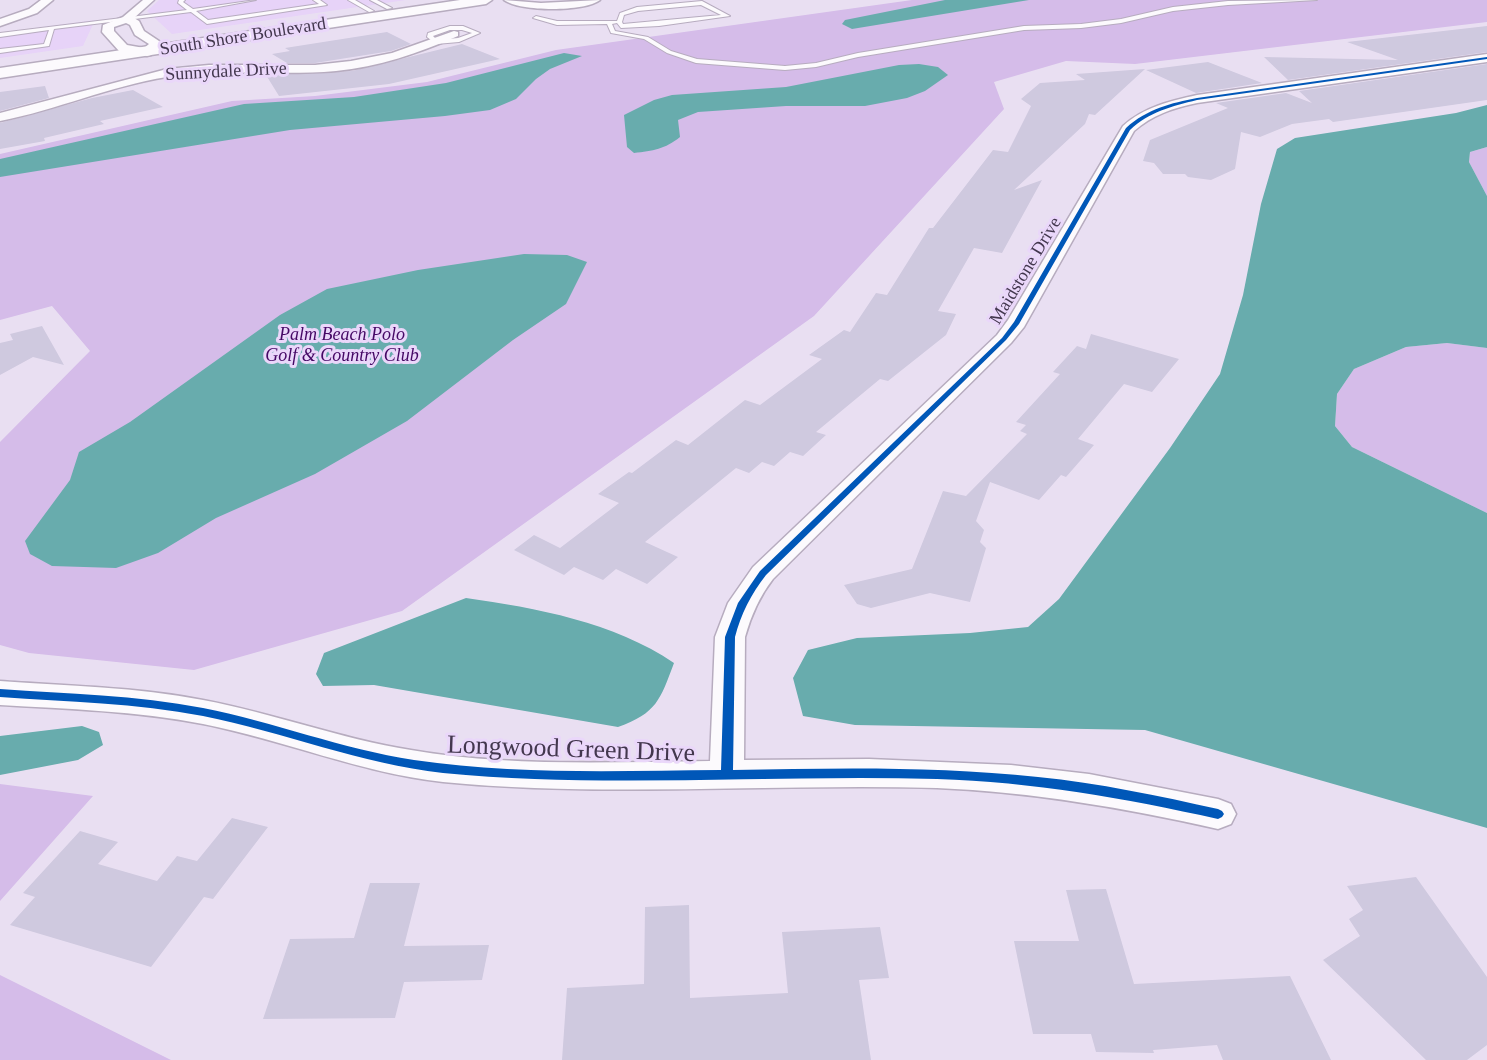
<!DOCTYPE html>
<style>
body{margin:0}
canvas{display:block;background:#e9dff2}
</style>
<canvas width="1487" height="1060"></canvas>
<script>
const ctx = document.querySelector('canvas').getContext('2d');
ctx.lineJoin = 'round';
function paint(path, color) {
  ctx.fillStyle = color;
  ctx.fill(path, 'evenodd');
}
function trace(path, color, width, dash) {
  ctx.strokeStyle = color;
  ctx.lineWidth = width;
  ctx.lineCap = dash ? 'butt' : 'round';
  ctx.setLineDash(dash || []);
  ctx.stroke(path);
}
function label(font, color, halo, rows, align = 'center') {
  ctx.font = font + ' "Times New Roman",serif';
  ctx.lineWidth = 6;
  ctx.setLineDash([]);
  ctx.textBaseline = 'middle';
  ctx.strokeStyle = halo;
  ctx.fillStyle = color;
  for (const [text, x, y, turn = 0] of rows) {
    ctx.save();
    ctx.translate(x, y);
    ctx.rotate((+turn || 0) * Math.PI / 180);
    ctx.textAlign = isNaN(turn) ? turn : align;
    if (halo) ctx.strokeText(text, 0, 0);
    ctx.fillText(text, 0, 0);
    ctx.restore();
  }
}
paint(new Path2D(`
 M159,0H406L172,34L147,11Z
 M95,20L83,46L0,58V33Z`), '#e7d3f8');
paint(new Path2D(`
 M912,0H1487V22L1135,64L1066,61L994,82L1004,109L814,316L402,611L194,670L29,653L0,645V442L90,351L52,306L0,320V154L232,101L315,96L427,82L556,50Z
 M1487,147V196L1469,162L1470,152Z
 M1447,343L1487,348V513L1352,447L1335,426L1337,394L1354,369L1406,347Z
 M0,784L93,796L0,901Z
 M0,975L171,1060H0Z`), '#d5bce9');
paint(new Path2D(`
 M945,0H1029L852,29L842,24L845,20Z
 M564,53L582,56L550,69L536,79L516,99L490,110L445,116L290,130L0,177V159L244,104L354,97L446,83Z
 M919,64L938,67L948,75L925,91L907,98L865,106H786L698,112L678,120L680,137C665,149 653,151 634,153L627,147L624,115L654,100L672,95L786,87L899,65Z
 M1487,105V147L1470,152L1469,162L1487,196V348L1447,343L1406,347L1354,369L1337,394L1335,426L1352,447L1487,513V828L1145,730L855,725L803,716L793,678L808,650L857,638L970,633L1028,627L1059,599L1170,448L1220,374L1243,295L1261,204L1277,149L1295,138L1456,113Z
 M524,254L567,255L587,262L566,304L513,340L407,421L315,474L216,518L158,553L116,568L52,566L30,554L25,541L70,480L79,452L130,422L280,315L327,289L418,270Z
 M466,598C536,608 614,622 674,663C660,700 657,713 618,727L374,685L323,686L316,674L324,653Z
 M82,726L99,732L103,745L78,760L0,775V736Z`), '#68acad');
paint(new Path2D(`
 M1487,26V52L1288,80L1264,57L1398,60L1347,42Z
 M387,32L411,44L391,51L315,63H287L272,54L290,51L285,48Z
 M462,44L500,59L389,84L279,96L266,75L352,71Z
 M1208,62L1262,83L1196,93L1146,70Z
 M1487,64V100L1333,122L1329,119L1292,124L1260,137L1241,132L1235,169L1211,180L1188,177L1185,174H1163L1154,163L1143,161L1150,140L1228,108L1216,103L1286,93L1312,103L1299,91Z
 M1145,69L1095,115L1089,114L1085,124L1014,190L1042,180L1002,253L974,248L938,311L956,314L946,335L888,381L880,379L816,432L826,435L803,456L790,452L774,466L762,462L749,473L736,468L645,542L678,557L647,584L616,569L603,580L574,567L564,575L514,550L534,535L560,548L619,503L598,494L629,472L632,473L676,440L688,445L745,400L760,405L822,359L809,355L844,330L850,332L876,293L887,295L929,228H933L993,150L1008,152L1031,106L1021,99L1040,83L1085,80L1076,74Z
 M45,86L49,98L0,111V92Z
 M133,90L163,107L100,121L104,124L44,138L45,141L0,149V123L92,98Z
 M42,326L64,365L33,357L0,375V343L13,340L10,334Z
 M1091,334L1179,359L1152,392L1124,384L1078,439L1094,445L1066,477L1061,475L1039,500L990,482L976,521L984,530L980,542L986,548L970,602L930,593L871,608L857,604L844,585L912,569L943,491L966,496L1027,434L1020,431L1026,425L1016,422L1060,374L1053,372L1077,346L1086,349Z
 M232,818L268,827L213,899L204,897L151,967L10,925L35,897L23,893L80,831L118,842L98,864L157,881L177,856L197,861Z
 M1416,877L1487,977V1045L1467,1060H1426L1323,960L1360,936L1349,919L1363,910L1347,886Z
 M370,883H420L404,946L489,945L482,980L404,982L395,1018L263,1019L290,939L354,938Z
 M1106,889L1134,984L1290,976L1331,1060H1223L1217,1045L1153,1050L1154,1053L1096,1052L1091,1034H1033L1014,941H1079L1066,890Z
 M689,905L690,998L788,993L782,932L880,927L889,978L859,980L871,1060H562L567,988L644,984L645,907Z`), '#cfc9df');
const service = new Path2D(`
 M179,0H185L183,2L193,9L256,0L196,11L208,20L319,4L313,0H320L327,5L207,24L191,12L54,29L49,46L0,53V49L44,44L49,30L0,37V33L187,10L178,3Z
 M348,0H355L374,11L369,12Z
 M370,0H377L392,8L387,9Z
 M1317,0L1228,5L1173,11L1121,23L1081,28L1024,30L858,57L816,67L785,70L696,63L667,53L644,39L611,33L607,24L557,25L533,18L536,16L557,21H617L620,13L637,7L702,1L730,16L659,26L621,28L617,23L612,24L615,31L648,37L671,51L697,59L785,66L816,63L858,53L1024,26L1081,24L1121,19L1173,7L1228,1ZM701,5L721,15L623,24L622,22L624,15L638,11Z
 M450,26H463L480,33L459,42L436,44L427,37L428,33ZM450,30H462L472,33L458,38L437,40L433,36Z`);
const minor = new Path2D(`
 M41,0H53L37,13L0,26V19L29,9Z
 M143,0H154L134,18L139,21L144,31L162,43L151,55L147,56L119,51L102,32L103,25L123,17ZM126,23L130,25L135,35L149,44L144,48L127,45L114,31V27Z
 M504,0L541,3L600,0C585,12 520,12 504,0Z
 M454,31L458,32V36C419,53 378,67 336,71C280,76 223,68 167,77C110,86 57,110 0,121V113L167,69L209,65H315L351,61L392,53Z
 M1487,54V62L1197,103C1173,108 1152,115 1134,131L1024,327L1011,343L773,579C759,597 751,616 745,637L744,760L869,759L1011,765L1089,774L1218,799L1231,804L1236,814L1231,824L1218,829C1125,808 1033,792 937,788C773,783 607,798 443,782C361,773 284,740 203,724C136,711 68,709 0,705V681C68,686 137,687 203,700C273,713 341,739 411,750C509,767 611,762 710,761L715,637L728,603L753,567L997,335L1008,320L1123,126C1144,107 1170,101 1197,95Z`);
const tertiary = new Path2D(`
 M460,0H492L486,4L0,78V68Z`);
trace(service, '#b7acbf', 2);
trace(minor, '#b7acbf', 3);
trace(tertiary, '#b7acbf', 3);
paint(service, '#fcfafd');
paint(minor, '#fcfafd');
paint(tertiary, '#fcfafd');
paint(new Path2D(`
 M1487,57V59L1197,100C1172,106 1149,112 1130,130L1019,324L1006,340L766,575C751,594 741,614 735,637L733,770C835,768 937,766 1038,777C1099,783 1159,796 1218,809L1222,811L1224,814L1222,817L1218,819C1124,798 1033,782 937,779C773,774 607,789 443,773C361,764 284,732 203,716C136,703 68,702 0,697V689C68,694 136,695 203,708C274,722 342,749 414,760C515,775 619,771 721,770L725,637L738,603L760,571L1002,338L1014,322L1126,128C1147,109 1171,103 1197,98Z`), '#0057b8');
label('18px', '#43374e', '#ead7fa', [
 ["South Shore Boulevard",243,37,-9],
 ["Sunnydale Drive",226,72,-3],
 ["Maidstone Drive",1026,271,-59]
]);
label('italic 18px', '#450865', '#ead7fa', [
 ["Palm Beach Polo",342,335],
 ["Golf & Country Club",342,356]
]);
label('26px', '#43374e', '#ead7fa', [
 ["Longwood Green Drive",571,750,2]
]);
</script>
